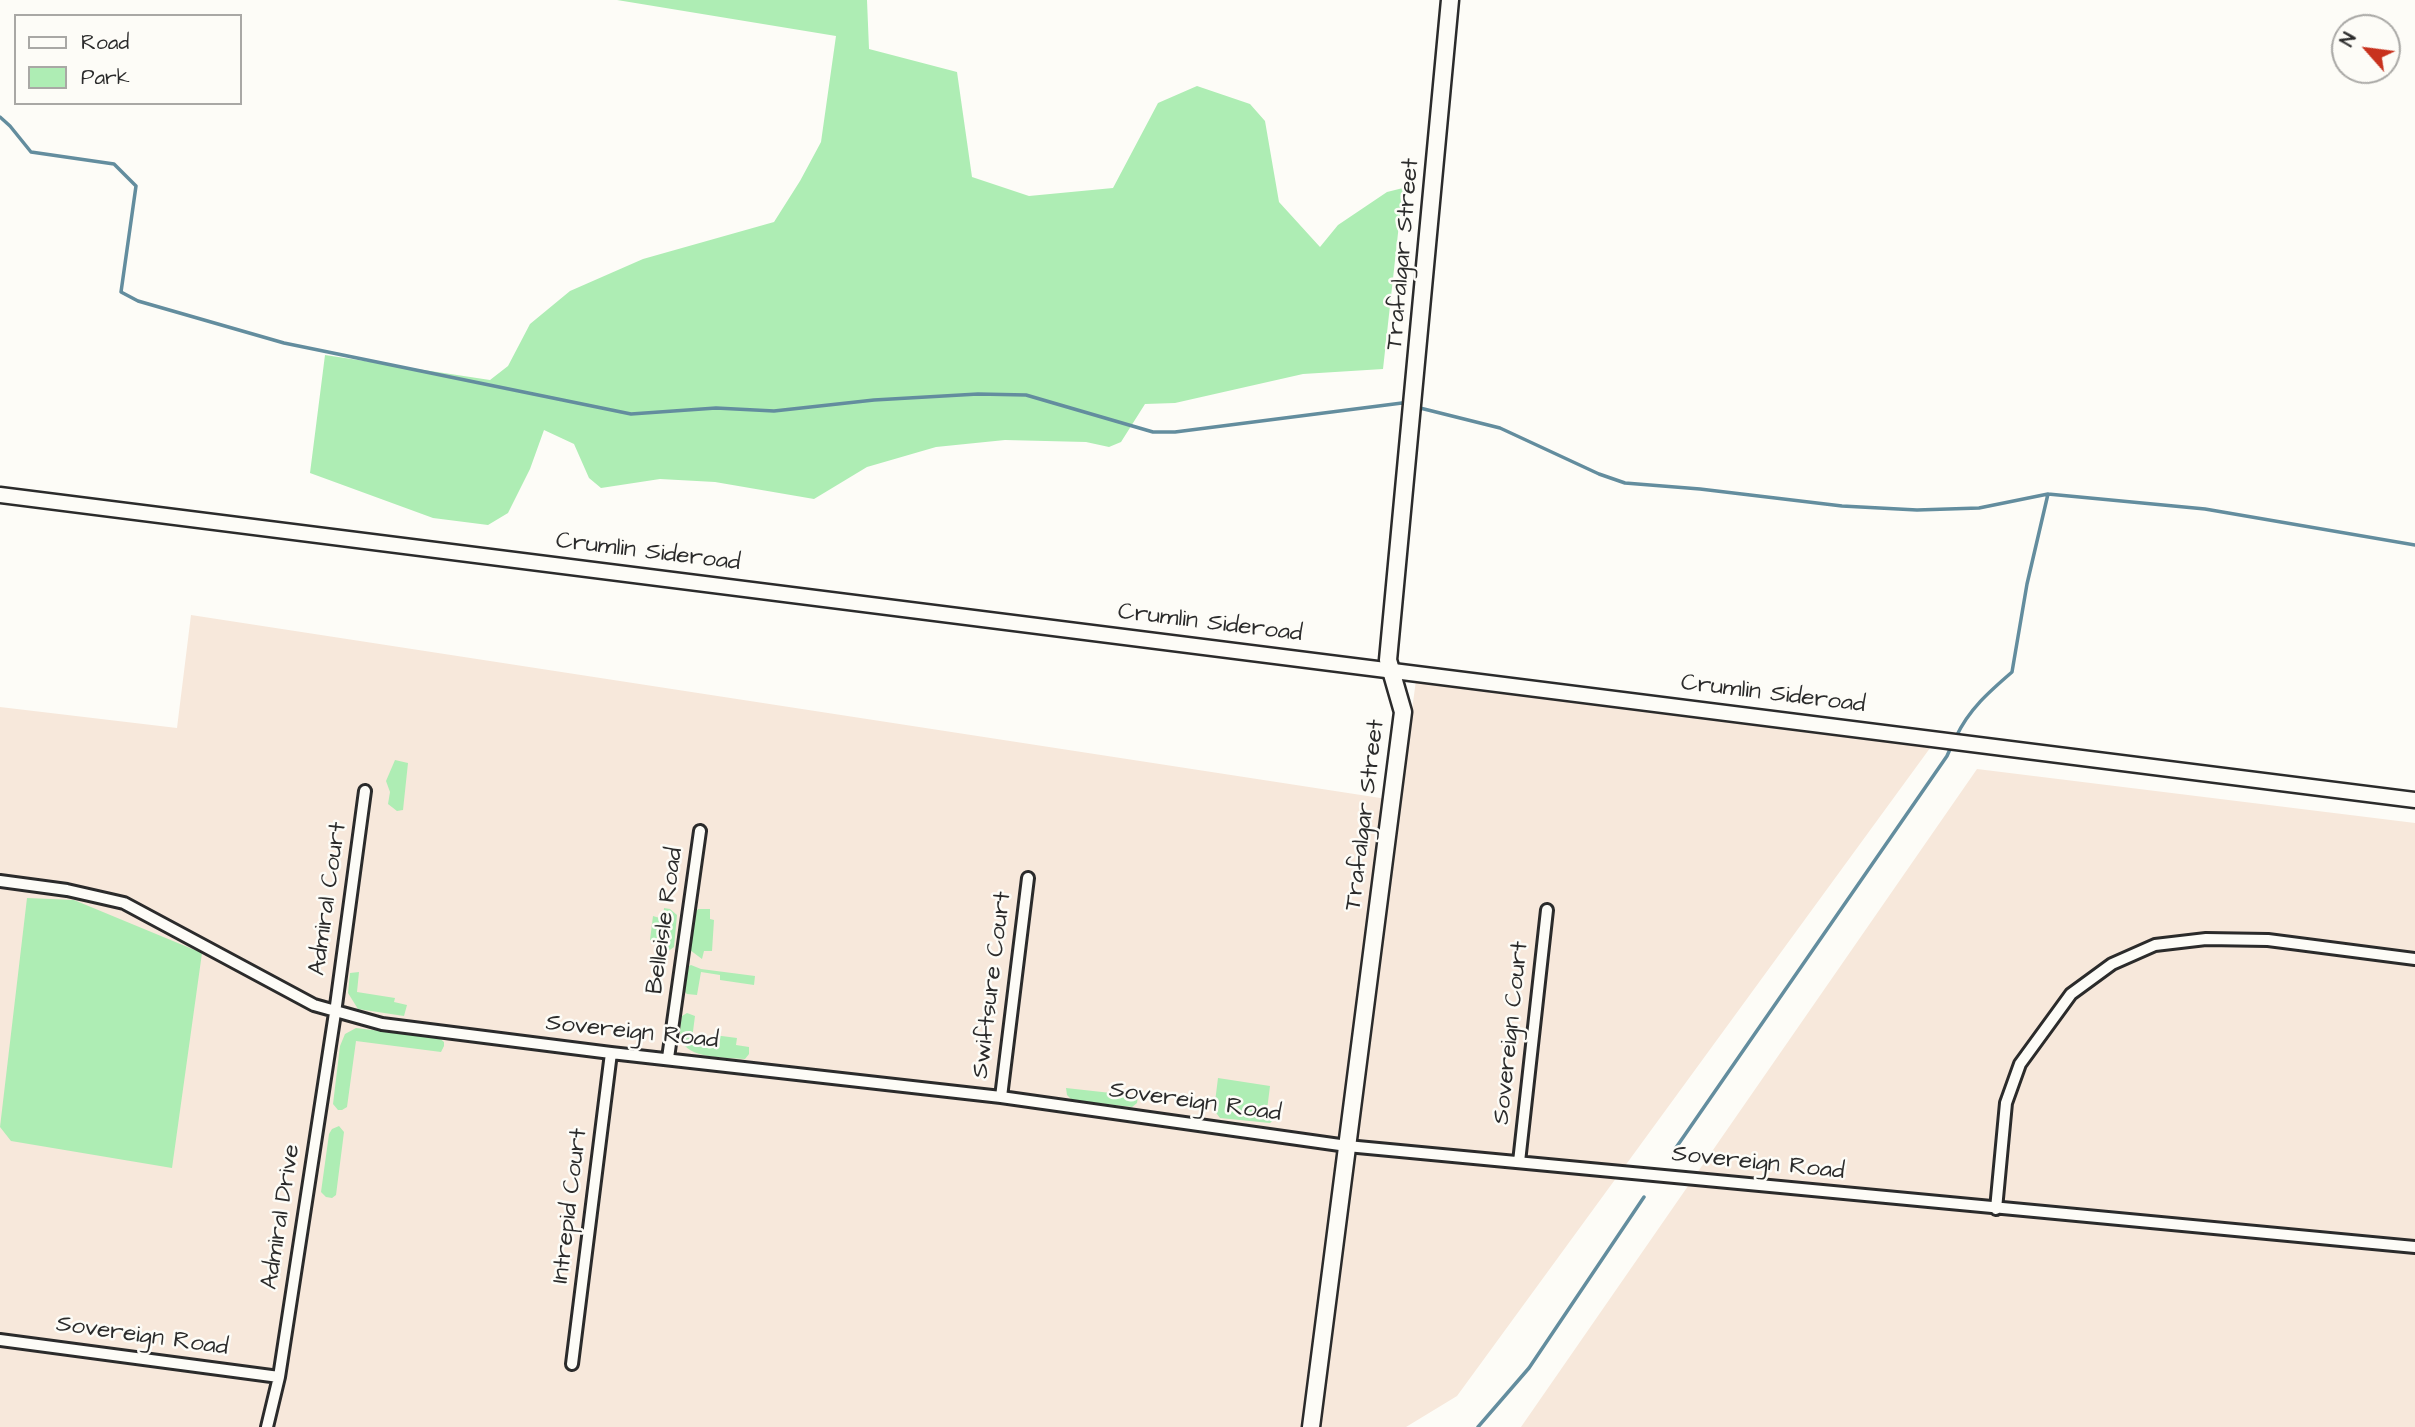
<!DOCTYPE html>
<style>
body{margin:0}
#map{position:relative;width:2415px;height:1427px;overflow:hidden;background:#fdfcf7;font-family:"Architects Daughter",sans-serif}
canvas{display:block}
.legend{position:absolute;left:14px;top:14px;width:228px;height:91px;box-sizing:border-box;background:#fdfcf7;border:2px solid #a9a8a5;margin:0;padding:9px 12px;list-style:none;font-size:21px;color:#2b2b2b}
.legend li{display:flex;align-items:center;gap:14px;height:35px}
.legend b{width:35px;border:2px solid #a9a8a5}
.north{position:absolute;left:2331px;top:14px;width:70px;height:70px;box-sizing:border-box;background:#fdfcf7;border:2px solid #a9a8a5;border-radius:50%;rotate:298deg;font-size:19px;font-weight:700;line-height:28px;text-align:center;color:#2b2b2b}
.north::after{content:'';display:block;margin:auto;width:24px;height:32px;background:#c8321e;clip-path:polygon(50% 0,100% 100%,50% 72%,0 100%)}
</style>
<div id="map">
<canvas width="2415" height="1427"></canvas>
<ul class="legend">
<li><b style="height:9px;background:#fdfcf7"></b>Road</li>
<li><b style="height:19px;background:#aeedb4"></b>Park</li>
</ul>
<div class="north">N</div>
</div>
<script>
const ctx = document.querySelector('canvas').getContext('2d');
ctx.lineJoin = 'round';
function paint(path, color) {
  ctx.fillStyle = color;
  ctx.fill(path, 'evenodd');
}
function trace(path, color, width, dash) {
  ctx.strokeStyle = color;
  ctx.lineWidth = width;
  ctx.lineCap = dash ? 'butt' : 'round';
  ctx.setLineDash(dash || []);
  ctx.stroke(path);
}
function label(font, color, halo, rows, align = 'center') {
  ctx.font = font + ' "Architects Daughter",sans-serif';
  ctx.lineWidth = 5;
  ctx.setLineDash([]);
  ctx.textBaseline = 'middle';
  ctx.strokeStyle = halo;
  ctx.fillStyle = color;
  for (const [text, x, y, turn = 0] of rows) {
    ctx.save();
    ctx.translate(x, y);
    ctx.rotate((+turn || 0) * Math.PI / 180);
    ctx.textAlign = isNaN(turn) ? turn : align;
    if (halo) ctx.strokeText(text, 0, 0);
    ctx.fillText(text, 0, 0);
    ctx.restore();
  }
}
paint(new Path2D(`
 M191,615L1400,801L1416,680L1933,744L1457,1396L1406,1427H0V707L177,728Z
 M1977,769L2415,823V1427H1521Z`), '#f7e8db');
paint(new Path2D(`
 M617,0H867L869,49L957,72L972,177L1029,196L1113,188L1158,103L1197,86L1250,104L1265,121L1279,202L1320,247L1338,225L1387,192L1403,188L1383,369L1303,374L1175,403L1145,404L1121,442L1109,447L1086,442L1005,440L936,447L867,467L814,499L715,482L660,479L601,488L589,478L574,444L544,430L530,469L508,513L488,525L433,518L310,473L325,355L490,380L508,366L530,324L570,291L643,259L774,222L800,181L821,142L836,36Z
 M395,760L408,763L403,810L397,811L388,804L390,792L386,781Z
 M27,898L74,900L202,953L172,1168L11,1141L0,1127Z
 M664,908L670,909L677,915L674,947L667,952H659V941L650,940L653,916L663,919Z
 M698,909H710V919L714,920L712,951H704L702,959L690,950L694,914Z
 M691,965L701,969L755,976L754,985L720,980V975L701,972L697,995L687,994L684,991L687,967Z
 M359,972L357,992L395,998L394,1002L407,1005L404,1016L358,1009L348,993L350,973Z
 M687,1013L695,1016L692,1039L713,1042L714,1035L737,1038L736,1045L749,1047V1054L745,1059C727,1057 686,1060 681,1038C679,1031 681,1023 682,1016Z
 M356,1028L439,1038L444,1042V1046L441,1052L356,1041L347,1107L342,1110H338L333,1104L340,1046L345,1034Z
 M1218,1078L1270,1086L1267,1110L1276,1112L1277,1117L1270,1123L1220,1118L1214,1110Z
 M1066,1088L1138,1096L1137,1103L1132,1107L1072,1100L1067,1095Z
 M339,1126L344,1132L336,1195L332,1198L326,1197L321,1192L329,1134L332,1129Z`), '#aeedb4');
trace(new Path2D(`
 M0,117L10,126L31,152L114,164L136,186L121,292L138,301L284,343L631,414L716,408L774,411L874,400L978,394L1026,395L1153,432H1175L1402,403L1408,405
 M1416,407L1500,428L1599,474L1625,483L1700,489L1842,506L1917,510L1979,508L2048,494L2205,509L2415,545
 M1956,737C1969,709 1990,691 2012,672L2027,584L2048,494
 M1673,1152L1947,756L1951,747
 M1478,1427L1529,1368L1644,1197`), '#638d9e', 3.5);
const minor = new Path2D(`
 M0,881L67,890L124,903L314,1005L382,1024L611,1053L1001,1097L1347,1146L2415,1247
 M668,1058L700,831
 M1001,1097L1028,878
 M1519,1162L1547,910
 M1996,1209L2006,1103L2020,1064L2071,994L2112,964L2155,945L2206,939L2268,940L2415,959
 M0,1340L279,1377
 M572,1364L611,1053
 M267,1427L279,1377L335,1013L365,791`);
const tertiary = new Path2D(`
 M0,495L2415,800`);
const secondary = new Path2D(`
 M1311,1427L1403,712L1388,660L1450,0`);
trace(minor, '#2b2b2b', 16);
trace(tertiary, '#2b2b2b', 19);
trace(secondary, '#2b2b2b', 21);
trace(minor, '#fdfcf7', 10);
trace(tertiary, '#fdfcf7', 14);
trace(secondary, '#fdfcf7', 16);
label('24px', '#2b2b2b', '#fdfcf7', [
 ["Trafalgar Street",1404,254,-85],
 ["Crumlin Sideroad",648,553,7],
 ["Crumlin Sideroad",1210,624,7],
 ["Crumlin Sideroad",1773,695,7],
 ["Trafalgar Street",1366,815,-83],
 ["Admiral Court",329,899,-82],
 ["Belleisle Road",666,921,-82],
 ["Swiftsure Court",993,985,-83],
 ["Sovereign Road",632,1033,6],
 ["Sovereign Court",1512,1033,-84],
 ["Sovereign Road",1195,1103,8],
 ["Sovereign Road",1758,1164,6],
 ["Intrepid Court",571,1206,-83],
 ["Admiral Drive",282,1217,-81],
 ["Sovereign Road",142,1337,8]
]);
</script>
